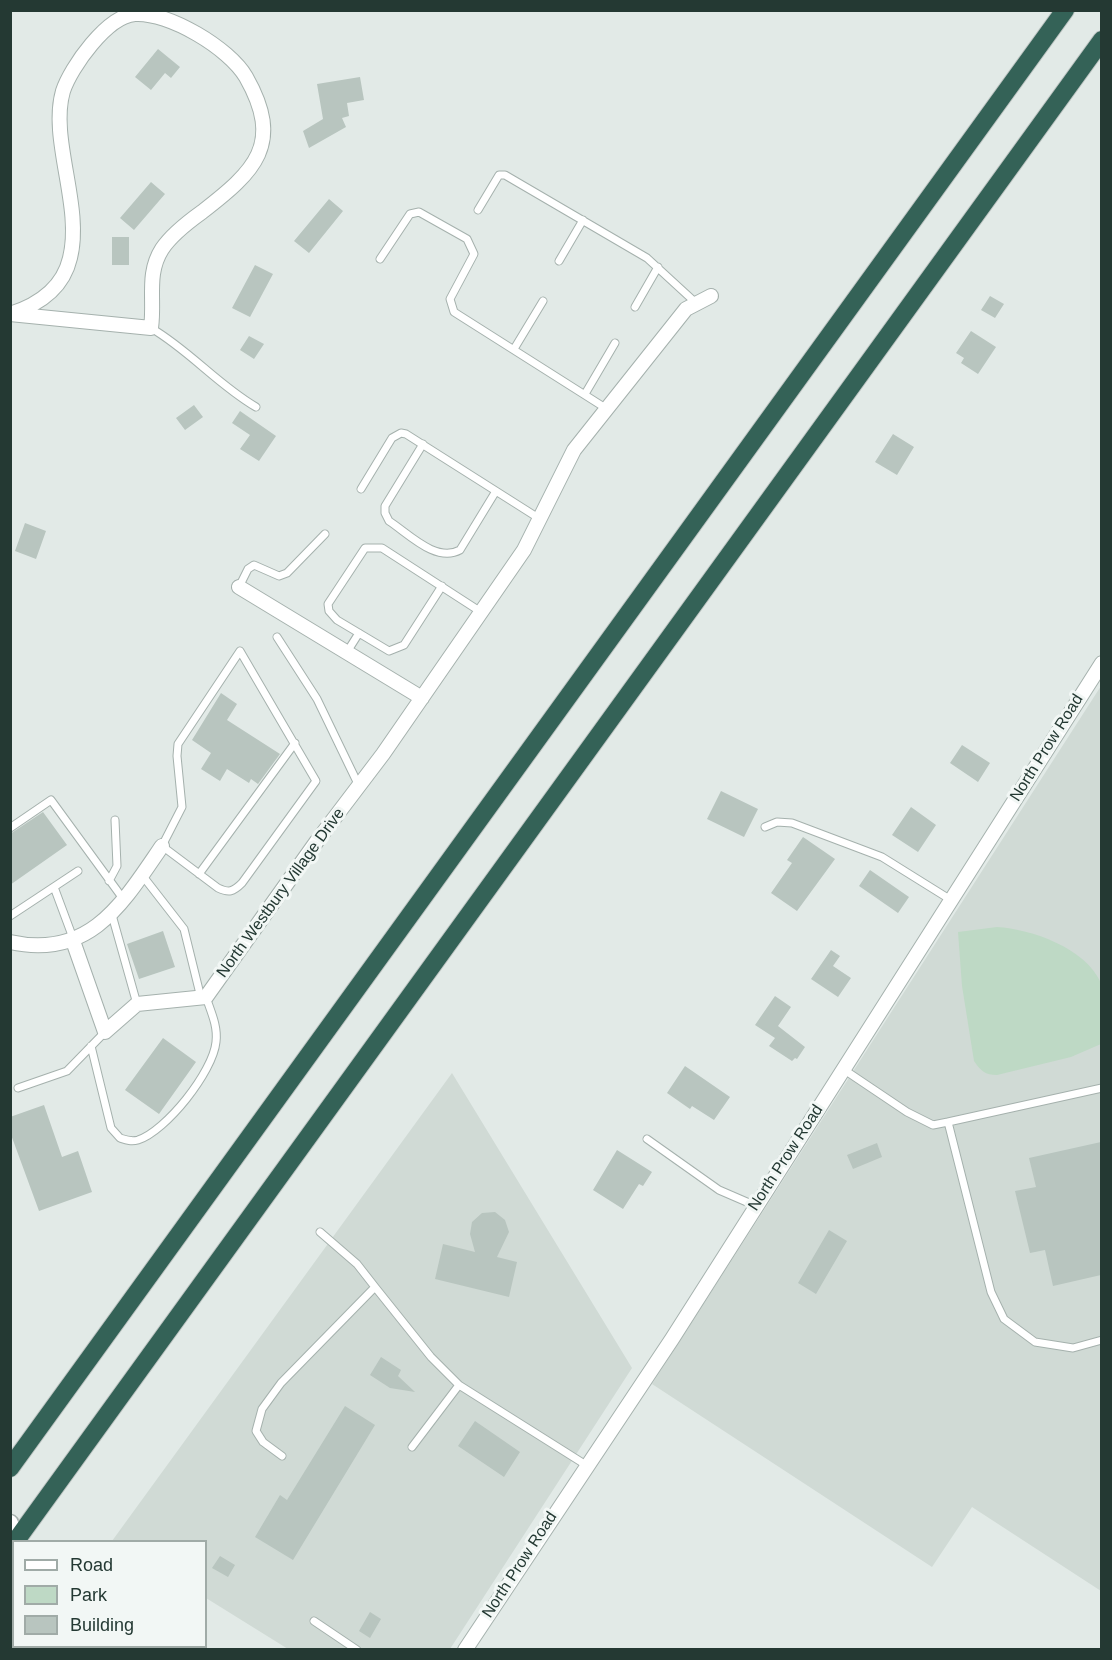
<!DOCTYPE html>
<style>
body{margin:0}
#map{position:relative;width:1112px;height:1660px;overflow:hidden;background:#e2eae7;font-family:Helvetica,sans-serif}
canvas{display:block}
.frame{position:absolute;inset:0;border:12px solid #243933;pointer-events:none}
.legend{position:absolute;left:12px;top:1540px;width:195px;height:108px;box-sizing:border-box;background:#f2f7f5;border:2px solid #a0aba7;margin:0;padding:8px 10px;list-style:none;font-size:18px;color:#243933}
.legend li{display:flex;align-items:center;gap:12px;height:30px}
.legend b{width:30px;border:2px solid #a0aba7}
</style>
<div id="map">
<canvas width="1112" height="1660"></canvas>
<div class="frame"></div>
<ul class="legend">
<li><b style="height:8px;background:#fff"></b>Road</li>
<li><b style="height:16px;background:#bed9c5"></b>Park</li>
<li><b style="height:16px;background:#b8c5bf"></b>Building</li>
</ul>
</div>
<script>
const ctx = document.querySelector('canvas').getContext('2d');
ctx.lineJoin = 'round';
function paint(path, color) {
  ctx.fillStyle = color;
  ctx.fill(path, 'evenodd');
}
function trace(path, color, width, dash) {
  ctx.strokeStyle = color;
  ctx.lineWidth = width;
  ctx.lineCap = dash ? 'butt' : 'round';
  ctx.setLineDash(dash || []);
  ctx.stroke(path);
}
function label(font, color, halo, rows, align = 'center') {
  ctx.font = font + ' Helvetica,sans-serif';
  ctx.lineWidth = 6;
  ctx.setLineDash([]);
  ctx.textBaseline = 'middle';
  ctx.strokeStyle = halo;
  ctx.fillStyle = color;
  for (const [text, x, y, turn = 0] of rows) {
    ctx.save();
    ctx.translate(x, y);
    ctx.rotate((+turn || 0) * Math.PI / 180);
    ctx.textAlign = isNaN(turn) ? turn : align;
    if (halo) ctx.strokeText(text, 0, 0);
    ctx.fillText(text, 0, 0);
    ctx.restore();
  }
}
paint(new Path2D(`
 M1101,686V1591L972,1507L932,1567L652,1384Z
 M452,1073L632,1368L450,1649H288L206,1598V1542L112,1541Z`), '#d0dad5');
paint(new Path2D(`
 M997,927C1031,929 1086,948 1101,983C1106,995 1102,1029 1101,1044L1071,1057L997,1075C985,1075 981,1071 974,1061L962,986L958,932Z`), '#bed9c5');
paint(new Path2D(`
 M158,49L180,67L171,78L165,73L151,90L135,77Z
 M360,77L364,100L347,103L349,116L342,118L346,127L309,148L303,131L323,119L317,84Z
 M151,182L165,194L134,230L120,218Z
 M329,199L343,211L309,253L294,241Z
 M112,237H129V265H112Z
 M255,265L273,274L250,317L232,308Z
 M990,296L1004,304L995,318L981,310Z
 M971,331L996,347L978,374L961,363L964,358L956,353Z
 M249,336L264,344L254,359L240,350Z
 M194,405L203,417L185,430L176,418Z
 M240,411L276,436L259,461L240,449L250,435L232,423Z
 M893,434L914,447L897,475L875,462Z
 M25,523L46,531L36,559L15,551Z
 M221,693L237,704L227,720L280,754L258,784L251,779L249,783L227,769L220,781L201,769L211,753L192,740Z
 M962,745L990,763L978,782L950,763Z
 M721,791L758,809L744,837L707,819Z
 M911,807L936,825L918,852L892,835Z
 M43,812L67,845L10,885V834Z
 M803,837L835,859L797,911L771,893L792,863L787,860Z
 M870,870L909,897L898,913L859,886Z
 M163,931L175,967L139,979L127,944Z
 M831,950L840,956L833,966L851,978L838,997L811,979Z
 M775,996L791,1007L778,1026L805,1047L797,1059L795,1058L792,1061L769,1046L775,1038L755,1025Z
 M163,1038L196,1062L159,1114L125,1090Z
 M685,1066L730,1097L714,1120L692,1106L690,1109L667,1093Z
 M44,1105L62,1157L78,1151L92,1192L39,1211L10,1132V1117Z
 M1101,1142V1275L1053,1286L1045,1250L1030,1253L1015,1191L1036,1187L1029,1158Z
 M877,1143L882,1157L853,1169L847,1155Z
 M617,1150L652,1172L643,1186L639,1184L623,1209L593,1190Z
 M495,1212L505,1220L509,1232L497,1257L517,1262L509,1297L435,1279L443,1244L475,1252L470,1234L472,1222L482,1213Z
 M829,1230L847,1241L816,1294L798,1283Z
 M381,1357L401,1370L398,1376L415,1392L390,1388L370,1375Z
 M345,1406L375,1425L293,1560L255,1537L280,1495L287,1500Z
 M475,1421L520,1452L504,1477L458,1446Z
 M220,1556L235,1565L228,1577L212,1568Z
 M370,1612L381,1619L370,1638L359,1631Z`), '#b8c5bf');
const service = new Path2D(`
 M478,210L499,175H505L647,258L696,303
 M380,259L410,214L419,212L467,239L474,254L450,299L454,312L607,409
 M559,261L583,220
 M635,307L658,267
 M151,328C189,350 218,385 256,407
 M514,349L543,301
 M585,394L615,343
 M423,444L385,506V513L389,521C409,534 436,563 460,550L496,491
 M361,489L392,438L401,433L406,434L540,519
 M442,586L404,645L389,651L337,620L329,611L328,604L365,548H382L481,612
 M239,587L248,569L254,565L279,576L287,573L325,534
 M277,637L317,699L359,786
 M240,651L316,781L242,883C233,892 229,893 218,888L162,846L182,807L177,756L178,744Z
 M347,652L359,633
 M765,827L777,822L792,823L882,857L951,900
 M10,828L51,800L124,900
 M199,874L295,743
 M142,875L184,929L201,998
 M109,881L117,866L115,820
 M54,887L73,938
 M112,915L137,1004
 M10,916L78,871
 M91,1046L111,1128L120,1138C126,1140 131,1142 138,1140C166,1131 213,1072 216,1042C218,1026 211,1012 206,997
 M843,1069L907,1112L933,1125L948,1122
 M18,1088L67,1071L105,1032
 M1102,1088L948,1122L991,1292L1004,1319L1035,1342L1073,1348L1102,1340
 M647,1139L719,1190L756,1206
 M320,1232L357,1264L375,1287
 M412,1447L459,1385L586,1465
 M282,1456L263,1442L256,1431L262,1409L281,1383L375,1287L431,1357L459,1385
 M314,1621L357,1650`);
const minor = new Path2D(`
 M10,314C38,305 63,288 70,258C83,206 49,139 63,91C71,67 107,16 135,14C169,12 229,48 246,77C284,144 255,171 202,212C188,222 172,234 162,249C146,274 155,300 151,328L10,314
 M239,587L422,698
 M73,941L105,1032L137,1004L206,997L317,841L383,754L524,550L574,450L686,309L711,296
 M10,942C90,960 123,903 162,846
 M465,1650L672,1339L1102,663`);
const tertiary = new Path2D(`
 M10,1523L14,1542
 M31,1646V1650`);
const motorway = new Path2D(`
 M10,1468L1065,10
 M15,1542L1102,40`);
trace(service, '#a5b1ad', 9);
trace(minor, '#a5b1ad', 16);
trace(tertiary, '#a5b1ad', 19);
trace(motorway, '#bdc4c2', 20);
trace(service, '#fff', 7);
trace(minor, '#fff', 14);
trace(tertiary, '#fff', 16);
trace(motorway, '#346257', 18);
label('16px', '#243933', '#f2f7f5', [
 ["North Prow Road",1047,748,-58],
 ["North Westbury Village Drive",281,893,-54],
 ["North Prow Road",786,1158,-57],
 ["North Prow Road",520,1565,-57]
]);
</script>
